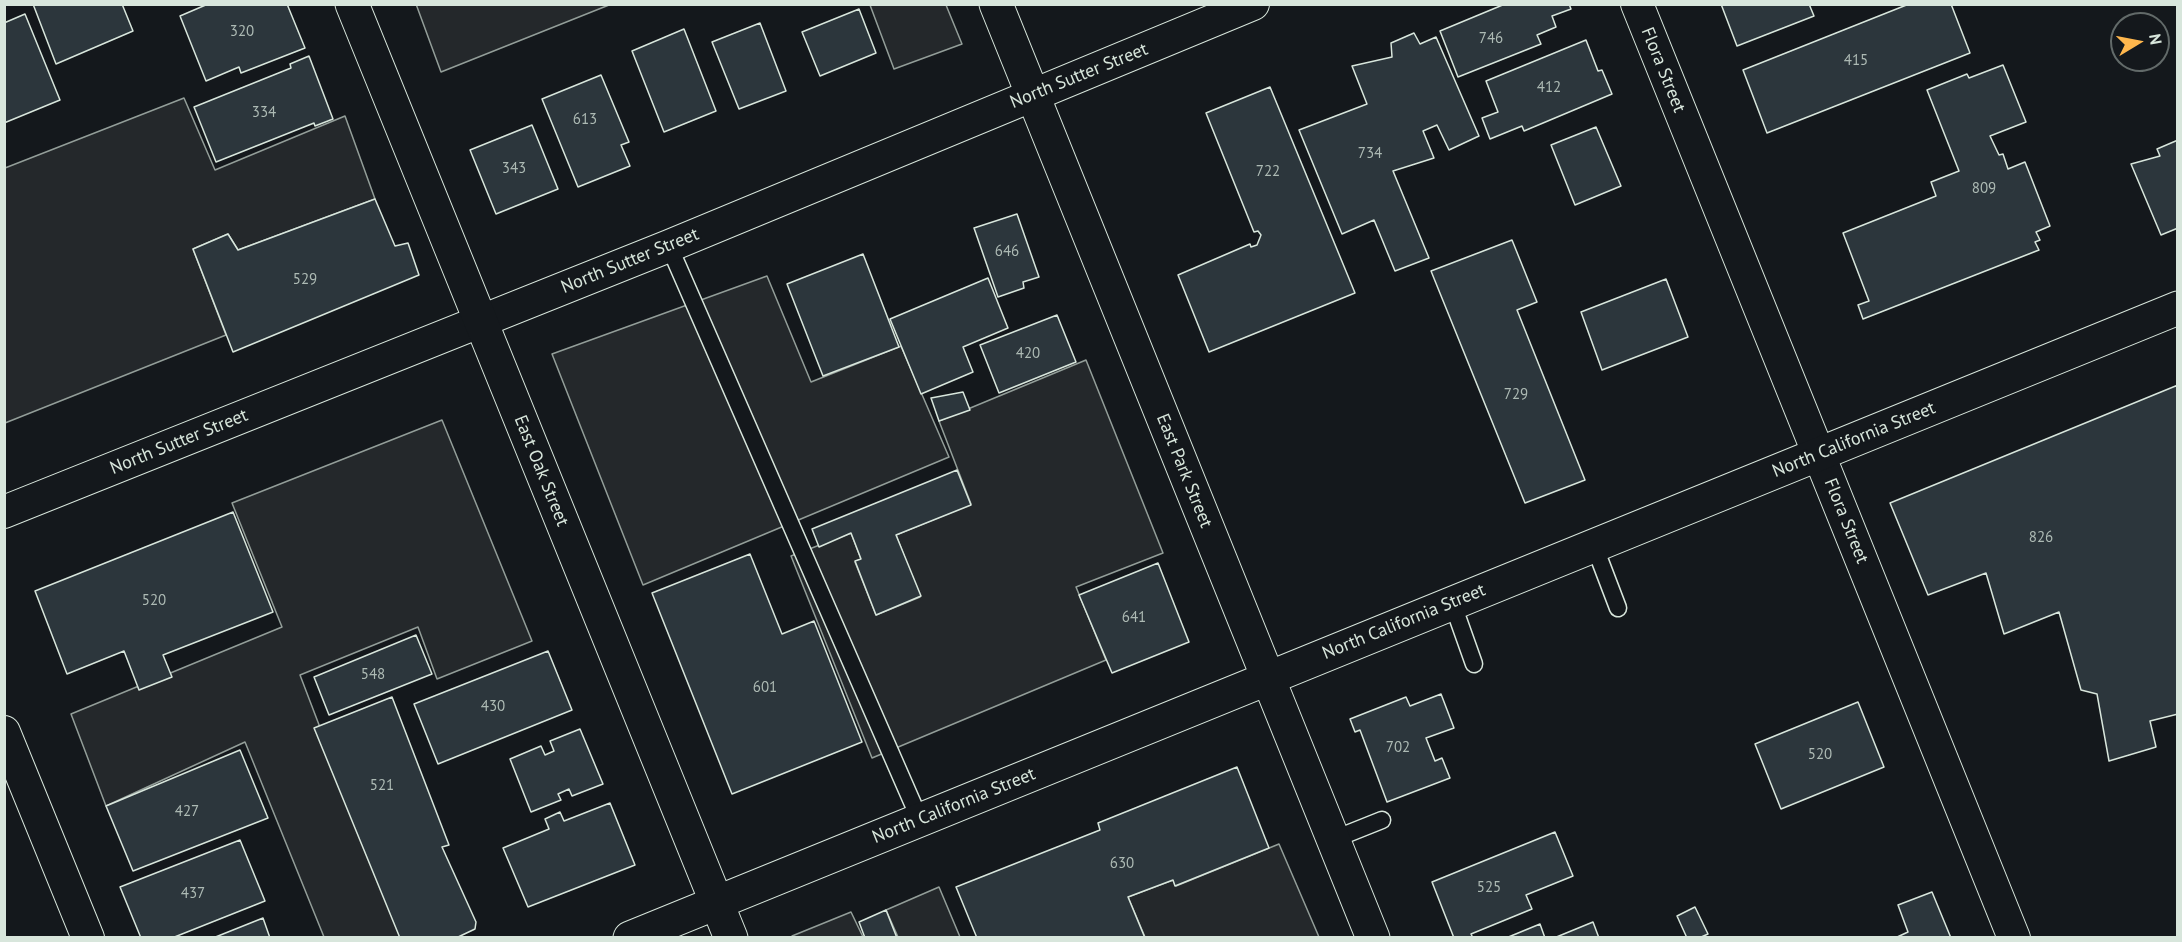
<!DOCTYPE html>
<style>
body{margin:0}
#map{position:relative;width:2182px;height:942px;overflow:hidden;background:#14181c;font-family:"PT Sans",sans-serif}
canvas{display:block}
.frame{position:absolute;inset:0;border:6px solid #d8e6dc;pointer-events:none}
.north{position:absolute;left:2110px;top:12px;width:60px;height:60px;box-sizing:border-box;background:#14181c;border:2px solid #626a69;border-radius:50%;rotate:80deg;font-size:16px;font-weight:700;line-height:24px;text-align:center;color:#d8e6dc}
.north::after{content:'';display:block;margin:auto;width:21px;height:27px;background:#ffb74d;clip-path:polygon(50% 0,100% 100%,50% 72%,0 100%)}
</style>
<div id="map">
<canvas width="2182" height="942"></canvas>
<div class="frame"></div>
<div class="north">N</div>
</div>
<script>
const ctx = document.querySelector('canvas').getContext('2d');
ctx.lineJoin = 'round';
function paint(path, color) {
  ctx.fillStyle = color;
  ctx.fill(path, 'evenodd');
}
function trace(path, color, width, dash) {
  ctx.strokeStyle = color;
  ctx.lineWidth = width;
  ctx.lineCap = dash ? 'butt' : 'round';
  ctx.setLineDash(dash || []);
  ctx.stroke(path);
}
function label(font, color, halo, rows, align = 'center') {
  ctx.font = font + ' "PT Sans",sans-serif';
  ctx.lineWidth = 4.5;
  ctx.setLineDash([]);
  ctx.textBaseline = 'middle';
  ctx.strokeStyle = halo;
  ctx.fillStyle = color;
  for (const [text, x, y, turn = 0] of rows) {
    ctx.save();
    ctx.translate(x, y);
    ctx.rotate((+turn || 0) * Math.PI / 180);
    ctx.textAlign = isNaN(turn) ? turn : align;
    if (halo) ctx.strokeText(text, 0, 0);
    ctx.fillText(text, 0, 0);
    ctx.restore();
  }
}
const parking = new Path2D(`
 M416,4H609V5L441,72Z
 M870,5H946L962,44L894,69Z
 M184,98L215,170L345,116L375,199L238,250L228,234L193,249L226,335L5,423V168Z
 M767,276L811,382L901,346L949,457L643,585L552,354Z
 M1086,360L1163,553L1076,587L1106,660L872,758L791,556L851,533L861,559L855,562L876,615L920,597L896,535L971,504L939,421Z
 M442,420L532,641L437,679L418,627L300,675L400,937H324L245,742L106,806L71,714L282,627L232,503Z
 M1279,844L1319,937H1145L1128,897L1173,880L1176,886Z
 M939,887L960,937H898L886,910Z
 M851,912L863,937H793L792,936Z`);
paint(parking, '#24282b');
trace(parking, '#939e99', 1.5);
const building = new Path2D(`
 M33,4H122L133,31L56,64Z
 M208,4H287L305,48L241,73L239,67L206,81L180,16Z
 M1505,4H1569L1571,9L1552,16L1556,27L1537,35L1541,44L1458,77L1440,31Z
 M1721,4H1809L1814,16L1737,46Z
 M1909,4H1951L1970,53L1767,133L1743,70Z
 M859,9L876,53L820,76L802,32Z
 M25,14L60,100L4,123V23Z
 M760,23L786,91L739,109L712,42Z
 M684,29L716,111L664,132L632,51Z
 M1414,33L1420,44L1436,37L1479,136L1449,150L1437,125L1423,131L1434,158L1393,171L1429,258L1395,271L1374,220L1342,234L1299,130L1367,104L1352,66L1392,57L1391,43Z
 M1586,40L1598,71L1602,70L1612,94L1524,131L1522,126L1490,139L1482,118L1498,112L1486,81Z
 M309,56L333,119L315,126L314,123L216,162L194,107L291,68L290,64Z
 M2003,65L2026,122L1990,136L1999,155L2003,154L2008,169L2025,162L2050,226L2036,232L2040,240L2035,242L2039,250L1863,319L1858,305L1869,301L1843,233L1936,196L1931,182L1959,171L1927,90L1967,74L1969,78Z
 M601,75L629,142L621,145L630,166L578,187L542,99Z
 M1270,87L1355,293L1209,352L1178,275L1250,244L1251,247L1257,245L1261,235L1258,231L1254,232L1206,113Z
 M532,125L558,189L496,214L470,150Z
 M1596,127L1621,186L1575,205L1551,145Z
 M2178,140V228L2161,235L2131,164L2160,156L2157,149Z
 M375,199L395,246L408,243L419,275L233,352L193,249L228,234L238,250Z
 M1017,214L1039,277L1023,282L1024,288L998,297L974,228Z
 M1512,240L1537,302L1517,310L1585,480L1525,503L1431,271Z
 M863,254L899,347L823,376L787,284Z
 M988,278L1008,328L963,347L973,372L921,394L890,319Z
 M1666,279L1688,337L1602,370L1581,312Z
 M1057,315L1076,362L999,393L980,345Z
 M2178,385V714L2150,721L2156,747L2109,761L2097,694L2081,690L2059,612L2004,634L1986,573L1928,595L1890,503Z
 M963,392L970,410L939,421L931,398Z
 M957,470L971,505L896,535L921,596L876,615L855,561L861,559L851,533L819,547L812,529Z
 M233,512L273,612L163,655L172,677L139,690L124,651L67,674L35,591Z
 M750,554L782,634L814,621L862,742L732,794L652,593Z
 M1158,563L1189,642L1112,673L1079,595Z
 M416,635L432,674L329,715L314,677Z
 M548,651L572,710L438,764L414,704Z
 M1441,694L1454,728L1426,738L1435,761L1442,758L1450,778L1387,802L1360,730L1355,732L1350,719L1406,697L1410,706Z
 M392,697L449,845L442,847L476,922L475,929L456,938H400L314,728Z
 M1858,702L1884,767L1781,809L1755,744Z
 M580,729L603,784L572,796L569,789L558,794L561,800L531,812L510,759L541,746L545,755L554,751L550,741Z
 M240,750L268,818L133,871L106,806Z
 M1237,767L1269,848L1175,886L1173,880L1128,897L1145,938H977L956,887L1100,830L1098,823Z
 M610,803L635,865L528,907L503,848L549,829L545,819L560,812L564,821Z
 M1555,832L1573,876L1526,895L1532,909L1471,934L1473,938H1454L1432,882Z
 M240,840L265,901L172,938H141L120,887Z
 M1932,892L1951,938H1895L1908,932L1898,905Z
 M1695,907L1708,934L1699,938H1687L1677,916Z
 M886,910L897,938H865L859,922Z
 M263,918L270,938H213Z
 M1593,922L1599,938H1554Z
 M1540,924L1545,938H1506Z`);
paint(building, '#2c363c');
trace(building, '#d8e6dc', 1.5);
const service = new Path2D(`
 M669,246L920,820
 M1594,545L1618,608
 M1452,602L1474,664
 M1332,840L1382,820`);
const minor = new Path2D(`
 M1637,4L2014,938
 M4,512L669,246L1253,4
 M4,732L88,938`);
const tertiary = new Path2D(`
 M352,4L731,938
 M996,4L1373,938
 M630,938L2178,308`);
trace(service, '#d8e6dc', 19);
trace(minor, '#d8e6dc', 34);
trace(tertiary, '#d8e6dc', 35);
trace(service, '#14181c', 16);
trace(minor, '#14181c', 32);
trace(tertiary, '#14181c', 33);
label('15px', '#adbab4', null, [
 ["320",242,32],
 ["746",1491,39],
 ["415",1856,61],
 ["412",1549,88],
 ["334",264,113],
 ["613",585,120],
 ["734",1370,154],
 ["343",514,169],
 ["722",1268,172],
 ["809",1984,189],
 ["646",1007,252],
 ["529",305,280],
 ["420",1028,354],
 ["729",1516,395],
 ["826",2041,538],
 ["520",154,601],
 ["641",1134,618],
 ["548",373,675],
 ["601",765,688],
 ["430",493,707],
 ["702",1398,748],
 ["520",1820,755],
 ["521",382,786],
 ["427",187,812],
 ["630",1122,864],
 ["525",1489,888],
 ["437",193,894]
]);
label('18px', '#d8e6dc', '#14181c', [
 ["Flora Street",1663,70,68],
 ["North Sutter Street",1079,76,-22],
 ["North Sutter Street",630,261,-22],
 ["North California Street",1854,440,-22],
 ["North Sutter Street",179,442,-22],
 ["East Oak Street",541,471,68],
 ["East Park Street",1184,471,68],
 ["Flora Street",1846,521,68],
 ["North California Street",1404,622,-22],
 ["North California Street",954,806,-22]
]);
</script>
